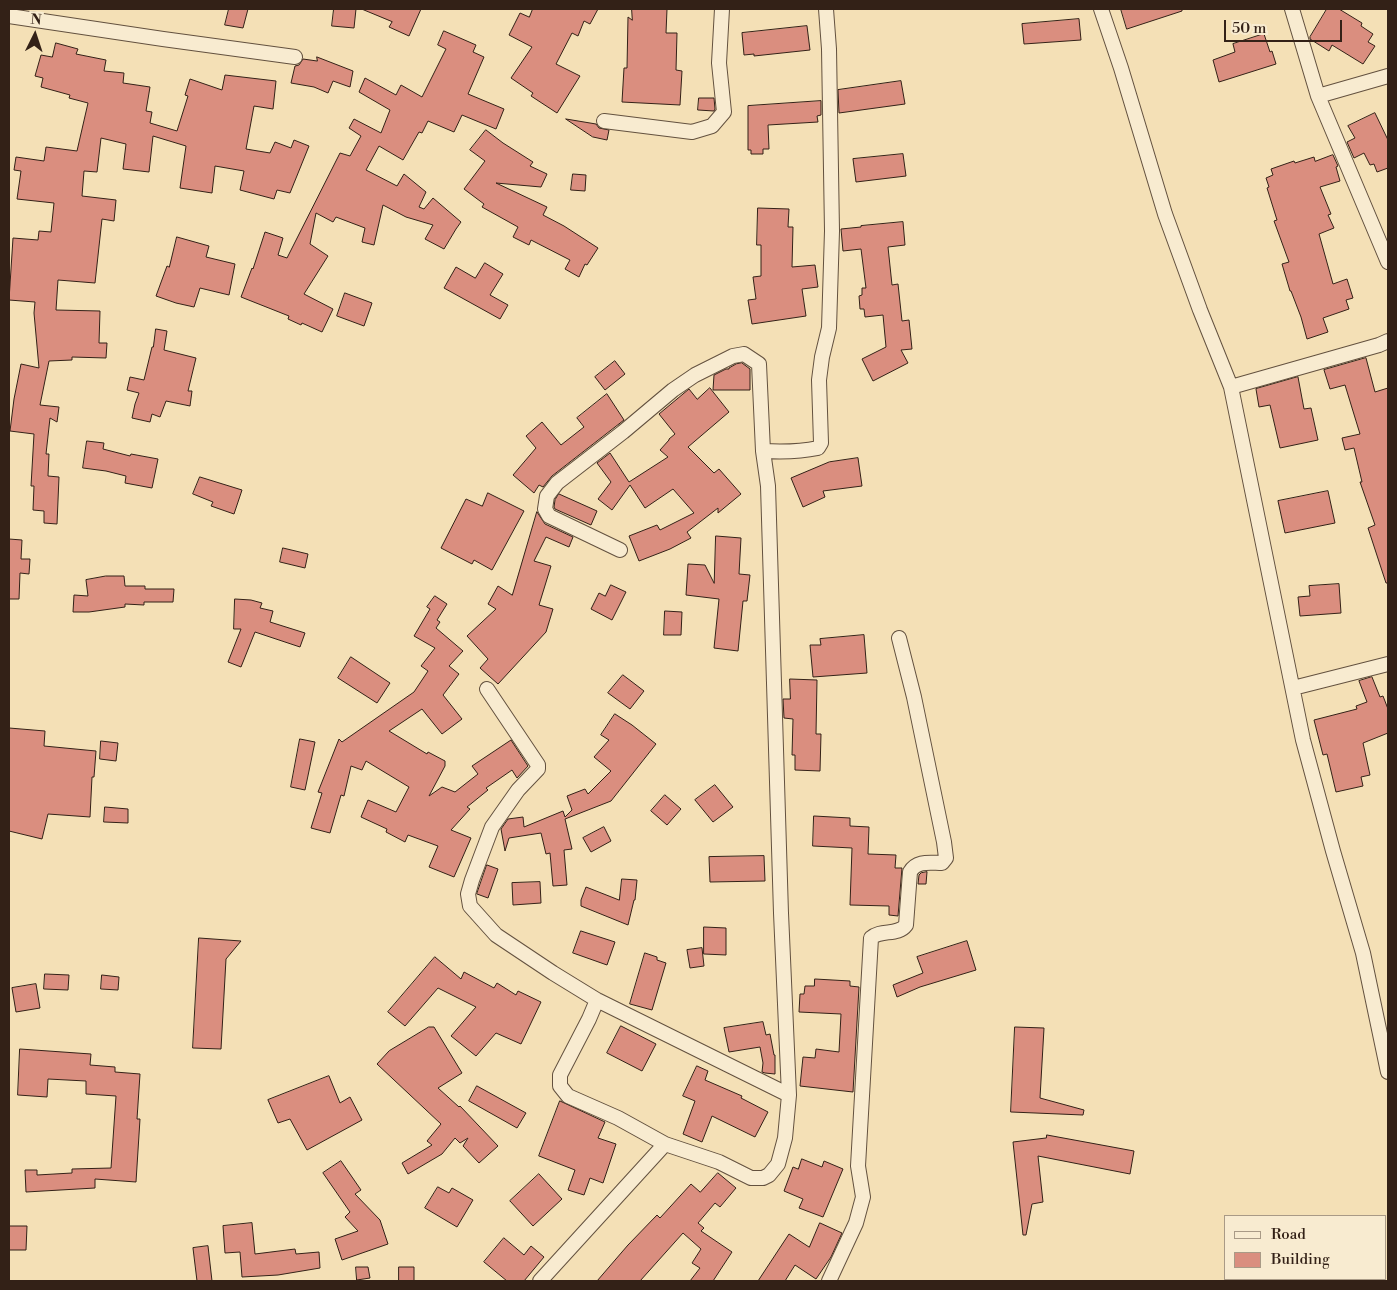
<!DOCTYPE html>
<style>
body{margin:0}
#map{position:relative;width:1397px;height:1290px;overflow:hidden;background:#f4e0b6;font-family:"Libre Bodoni",serif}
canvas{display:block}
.frame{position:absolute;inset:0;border:10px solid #332117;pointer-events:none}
.legend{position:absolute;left:1224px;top:1215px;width:162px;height:65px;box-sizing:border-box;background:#f8ebd0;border:1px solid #a99a86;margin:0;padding:6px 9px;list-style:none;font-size:15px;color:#332117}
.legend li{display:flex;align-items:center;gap:10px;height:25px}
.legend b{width:25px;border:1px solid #a99a86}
.north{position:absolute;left:10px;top:10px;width:50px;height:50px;-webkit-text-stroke:4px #f8ebd0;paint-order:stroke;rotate:4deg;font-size:14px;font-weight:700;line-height:20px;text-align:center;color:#332117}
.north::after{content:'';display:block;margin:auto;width:18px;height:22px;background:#332117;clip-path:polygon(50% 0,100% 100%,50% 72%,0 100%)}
.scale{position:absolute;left:1224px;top:20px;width:118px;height:22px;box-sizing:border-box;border:2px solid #332117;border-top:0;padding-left:6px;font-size:15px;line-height:18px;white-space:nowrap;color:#332117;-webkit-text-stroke:4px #f8ebd0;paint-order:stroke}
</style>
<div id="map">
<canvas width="1397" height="1290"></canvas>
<div class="frame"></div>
<ul class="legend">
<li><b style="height:6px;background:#f8ebd0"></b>Road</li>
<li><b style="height:14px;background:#da8e7f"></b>Building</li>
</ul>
<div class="north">N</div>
<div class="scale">50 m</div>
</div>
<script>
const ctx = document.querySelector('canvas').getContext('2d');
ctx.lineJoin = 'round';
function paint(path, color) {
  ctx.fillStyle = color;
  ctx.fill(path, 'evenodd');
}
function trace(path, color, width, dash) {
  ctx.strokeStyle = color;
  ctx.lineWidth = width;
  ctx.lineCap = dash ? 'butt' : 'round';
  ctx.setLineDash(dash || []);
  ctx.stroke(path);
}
const building = new Path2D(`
 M229,9H248L243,28L225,25Z
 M334,9H356L354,28L332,26Z
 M362,9H421L409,36L389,27L392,22Z
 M533,9H598L590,24L584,21L578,36L572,33L556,64L580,76L557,113L531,96L533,93L511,78L532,47L509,35L520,13L529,17Z
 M632,9H667L666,33H677L676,70L682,71L680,105L622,102L624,68H627L628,17L632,20Z
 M1121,9H1182V11L1127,29Z
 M1327,9H1339L1362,23L1361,26L1373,34L1368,42L1375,46L1363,64L1332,45L1329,51L1310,39V37Z
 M1079,19L1081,40L1024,44L1022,24Z
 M807,26L810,50L754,56V54L744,55L742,33Z
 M444,31L476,45L473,52L484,57L468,94L504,109L496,129L462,115L454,132L428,121L422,133L419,132L403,160L379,146L366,170L397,186L404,174L426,192L419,207L424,209L433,198L461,222L456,229L444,249L425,239L433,225L406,217L383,205L374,245L362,242L365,228L336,217L333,222L316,213L310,244L328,256L304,294L333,309L322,332L302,323L301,325L288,319L289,316L241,297L252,268L253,269L265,232L283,238L278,255L287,258L340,153L350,156L361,136L349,128L354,119L381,133L390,110L359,92L365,78L396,95L401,85L422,97L446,49L438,45Z
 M1264,34L1270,52L1272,51L1276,64L1219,82L1213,60L1235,52L1233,44Z
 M56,43L78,49L76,54L106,60L104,71L124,73L123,83L150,87L146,111L152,112L150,123L177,131L188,96L185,95L190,79L222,90L225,75L276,81L273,109L254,106L246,149L270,153L275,142L291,148L294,140L309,146L290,193L277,190L274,199L240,190L244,171L215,166L212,193L180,188L186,146L153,136L149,172L123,169L126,144L101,138L97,172L84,171L82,196L116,200L114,221L102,219L95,283L58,280L56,310L100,311L99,343H107L106,358L72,357V360L49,361L40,405L59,407L57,422L50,418L46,454H49L48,476L59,477L57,524L44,523V511L33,510L34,486H31L34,434L10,431L14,399L21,364L39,368L34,313L35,302L9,300L13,238L38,240L39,231L51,232L54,203L17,199L21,171L14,170L16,157L44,161L46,147L77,151L88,103L69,98L70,95L41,87L43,78L35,76L41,55L52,57Z
 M317,57L353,71L350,87L333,81L328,93L314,87L291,83L295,66L299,65L303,59L317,61Z
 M901,81L905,104L839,113L838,90Z
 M699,98H714L715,109L714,111L698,110Z
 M821,101V115L817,116L818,122L768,125L769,149H763V154H751V150H748V106Z
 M1375,113L1388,140V168L1377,172L1374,164L1370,165L1364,153L1354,158L1347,142L1355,138L1348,126Z
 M566,119L596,124L599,128L609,130L607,140L593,137Z
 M486,130L503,143L533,162L530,166L547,174L541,187L496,183L547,207L543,215L564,226L598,248L587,265L585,264L579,277L565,269L570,260L531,240L529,245L513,237L518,227L482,207L484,204L464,189L485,161L470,150Z
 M903,154L906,176L856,182L853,159Z
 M1333,155L1338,166L1336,167L1340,181L1320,187L1331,214L1328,215L1334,228L1319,234L1333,284L1347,279L1353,298L1346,300L1349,309L1323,318L1328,332L1307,339L1301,317L1291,291H1290L1282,264L1289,262L1274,221L1277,220L1267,188L1269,187L1266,178L1273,175L1271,169L1294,161L1295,163L1314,157L1315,161Z
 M573,174L586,175L585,191L571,190Z
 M758,208L789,209L788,227H793L792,267L815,265L818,287L802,289L806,316L752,324L748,300L756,299L753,277L761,276V245H757Z
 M903,222L905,245L888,247L892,285L898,284L902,321L909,320L912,349L901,350L908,363L873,381L862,359L886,347L883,315L865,317L864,309H860L859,296L862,295V288H866L861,249L843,251L841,229L861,227V226Z
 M177,237L209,246L206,257L235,264L229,295L200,288L194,307L176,303L156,296L167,266L169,267Z
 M485,263L503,274L490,295L508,305L500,319L444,288L456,267L475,278Z
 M345,293L372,303L364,326L337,316Z
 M156,329L167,331L164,350L196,358L188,391H192L190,406L166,401L160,417L152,414L150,422L132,418L135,404L139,393L127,390L130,377L144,380L152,347H153Z
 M1366,358L1375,392L1388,388V583H1386L1368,528L1375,525L1360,482H1362L1354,448L1345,450L1342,438L1360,434L1345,385L1330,389L1324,370Z
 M615,361L625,374L605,390L595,377Z
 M742,363L750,369V390H713L714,375L726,369H729V368L736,364Z
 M1298,377L1304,409L1311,408L1318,440L1280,448L1270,405L1259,407L1256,389Z
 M710,388L729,412L688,447L714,473L719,469L741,494L718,513V508L687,532L691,538L670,549L639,561L629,536L657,525L660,530L694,513L673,489L645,508L630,485L612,510L598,499L611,482L597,463L610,453L629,482L668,457L660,450L669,440V439L675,434L659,414L689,389L697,399Z
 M607,394L624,420L552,476L543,487L539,485L534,493L513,475L536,448L526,436L542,422L561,445L584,427L577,418Z
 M87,441L104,443L103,449L130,456L131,454L158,459L152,488L125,483L126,476L106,471L83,468Z
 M858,458L862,486L823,491L825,497L803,507L791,478L829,462Z
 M200,477L242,490L234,514L211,506L213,502L193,494Z
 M1328,491L1335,523L1285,533L1278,501Z
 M488,493L524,511L492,570L474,560L472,564L441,548L466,499L482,506Z
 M559,494L597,511L591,525L555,509L554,507L555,500Z
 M537,512L545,524L573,537L569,547L546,537L534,561L551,566L539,605L553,609L546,632L498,684L480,668L488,659L467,636L496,609L488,604L498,586L512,595Z
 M716,536L741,538L739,574L750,575L747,601H743L738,651L714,648L719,599L686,595L688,564L705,565L714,583Z
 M9,539L22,540L21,559H30L29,574L20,573L19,599H9Z
 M283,548L308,554L305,568L280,562Z
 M106,576H124L125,586H145V589H174L173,602H144V605L125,604V607L89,612H73L74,595L88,596L86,580Z
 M1339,584L1341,613L1300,616L1298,597L1310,596L1309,586Z
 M611,585L626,592L612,620L591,609L599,593L605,596Z
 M435,596L447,604L437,620L440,622L436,628L463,651L449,666L459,674L443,695L462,719L442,734L422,709L389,731L427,754L428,752L445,761V766L429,796L442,787L455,792L478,774L472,766L511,740L528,766L517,778L512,770L486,788L488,790L467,807L470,809L451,830L471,838L454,877L429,867L438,846L408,835L405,842L386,832L387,829L361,817L368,800L396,812L409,787L366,761L362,770L351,766L344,796L341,795L330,833L311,828L322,793L318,792L339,739L342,742L414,692L428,671L421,666L435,648L414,636L430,609L427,607Z
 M235,599L251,600L262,603L260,608L273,611L270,622L305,633L300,647L255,632L241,667L228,662L241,629H234Z
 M665,611L682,612L681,635H664Z
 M864,635L867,673L813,677L810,645H821L820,639Z
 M351,657L390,683L377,703L338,678Z
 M623,675L644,691L630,709L608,693Z
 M1372,677L1380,697L1383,696L1388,709V733L1363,743L1370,775L1361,777L1363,786L1336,792L1327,754L1323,755L1314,720L1357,709L1356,706L1367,702L1359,681Z
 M790,679L817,680L816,734H821L820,771L795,770V755H792L793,719L784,718L783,699H790Z
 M615,714L632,725L656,744L611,801L565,819L572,849L564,850L567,885L553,886L550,853L546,854L541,833L509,838L505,851L501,829L508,819L523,817L524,827L563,811L565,817L572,810L567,796L585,789L588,794L611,771L594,757L609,740L601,735Z
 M9,728L45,731L44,746L96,751L94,777H92L90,817L48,814L42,839L9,831Z
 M300,739L315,742L305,790L291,787Z
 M101,741L118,743L116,761L100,759Z
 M715,785L733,807L713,822L695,800Z
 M665,795L681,809L667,825L651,811Z
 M105,807L128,809V823L104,822Z
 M814,816L850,818V826L869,827L868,854L896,855L895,868H902L898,916L889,915V906L850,905L852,848L813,846Z
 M604,827L611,841L591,852L583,838Z
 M764,856L765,881L710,882L709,857Z
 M487,865L498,869L488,898L477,894Z
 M927,872L926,884H918L919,875L921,873Z
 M622,879L637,880L635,900H634L628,925L581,906V900L586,887L619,900Z
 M540,882L541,903L513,905L512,883Z
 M704,927L726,928V955L704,954Z
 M581,931L615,942L607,965L573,953Z
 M199,938L241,941L226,959L221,1049L193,1048Z
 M967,941L976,970L920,987L897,997L893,985L923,973L917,957Z
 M702,948L704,966L690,968L687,950Z
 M645,953L657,957V960L666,963L652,1010L630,1004Z
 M435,957L461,979L464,972L494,988L497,983L516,995L518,991L541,1002L521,1044L496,1033L476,1056L451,1036L476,1007L438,988L405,1026L388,1012Z
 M45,974L69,975L68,990L44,989Z
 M102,975L119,977L118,990L101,989Z
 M815,979L850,981V986L859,987L853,1092L800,1086L803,1057L815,1058L816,1049L839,1052L841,1014L799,1012L800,994H804L805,986H814Z
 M36,984L40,1008L16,1012L12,988Z
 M763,1022L766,1035L770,1034L774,1055H775V1074L765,1073L762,1072L763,1063L760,1047L729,1052L724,1028Z
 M621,1026L656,1044L642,1071L607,1053Z
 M429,1027H434L462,1073L438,1088L459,1107L460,1106L498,1146L479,1163L463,1146L468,1138L460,1143L455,1138L442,1154L408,1174L402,1163L432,1145L427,1141L441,1124L377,1064L389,1051Z
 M1015,1027L1044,1028L1040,1098L1084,1110L1083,1115L1011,1112Z
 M20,1049L91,1054L90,1065L115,1067V1072L140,1074L137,1119H140L136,1182L95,1179V1188L26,1192L25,1170H37V1175L72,1173V1169L111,1168L116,1096L86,1094V1081L48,1079L47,1097L18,1095Z
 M697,1066L708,1071L705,1080L742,1096L741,1098L768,1112L755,1137L712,1116L702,1142L683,1134L695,1101L683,1096Z
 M329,1076L340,1103L350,1097L362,1120L307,1150L290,1119L278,1123L268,1100Z
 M477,1086L526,1113L517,1128L469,1101Z
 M560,1101L605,1122L598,1138L616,1144L603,1183L590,1178L584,1195L568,1190L575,1170L539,1156Z
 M1047,1135L1134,1151L1130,1174L1038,1156L1043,1202L1032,1204L1026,1235H1023L1013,1142L1046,1138Z
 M802,1159L822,1167L824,1161L843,1169L823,1217L799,1208L803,1199L784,1191L793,1167L798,1169Z
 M341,1161L361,1190L355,1194L380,1220L388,1244L342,1260L335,1239L358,1231L345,1217L350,1212L323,1173Z
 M718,1173L736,1188L720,1207L715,1203L698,1223L704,1228L701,1231L732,1252L713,1281H690L700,1268L692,1263L701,1249L683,1233L640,1281H597L628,1245L657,1215L660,1218L691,1184L700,1192Z
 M539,1174L562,1199L533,1226L510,1201Z
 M438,1187L449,1193L452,1188L473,1200L457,1227L425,1208Z
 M252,1223L255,1254L295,1249L296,1254L319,1252L320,1268L278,1275L242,1277L240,1252L225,1253L223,1226Z
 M820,1223L842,1233L831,1257L816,1279L795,1265L785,1281H758L789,1234L809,1247Z
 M9,1226H27L26,1250H9Z
 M504,1238L524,1255L531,1246L544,1257L524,1281H507L484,1262Z
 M208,1246L212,1281H197L193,1248Z
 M356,1267H368L370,1278L357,1280Z
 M399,1267H414V1281H399Z`);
paint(building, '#da8e7f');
trace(building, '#332117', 1);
const minor = new Path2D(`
 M1101,9L1121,68L1165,214L1200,310L1231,387L1303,740L1333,851L1363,953L1388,1072
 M1292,9L1318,96L1388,262
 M9,16L163,39L295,57
 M1318,96L1388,76
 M604,121L692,132L712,126L724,112L719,63L722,9
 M1231,387L1379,345L1388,341
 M763,451C781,452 799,452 818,448L821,443L819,380L822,357L829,328L832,231L829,49L826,9
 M1293,688L1388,664
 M487,689L538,765V769L518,790L492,827L472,880L468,894L470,906L496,935L553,973L597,1000L789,1095
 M597,1000L589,1019L560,1075V1086L568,1096L618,1118L665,1144L719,1162L751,1178H763L769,1175L778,1164L785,1138L789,1095L781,913L768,486L763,451L759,364L744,354L733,356L695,375L673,390L623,432L557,483L547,496L545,509L549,516L620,550
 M540,1281L665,1144
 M829,1281L856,1223L863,1197L858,1166L871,938C881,929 898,936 906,925L910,872C917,860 930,863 942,863L946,858L944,842L914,697L899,638`);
trace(minor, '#63513f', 16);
trace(minor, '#f8ebd0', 14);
</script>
